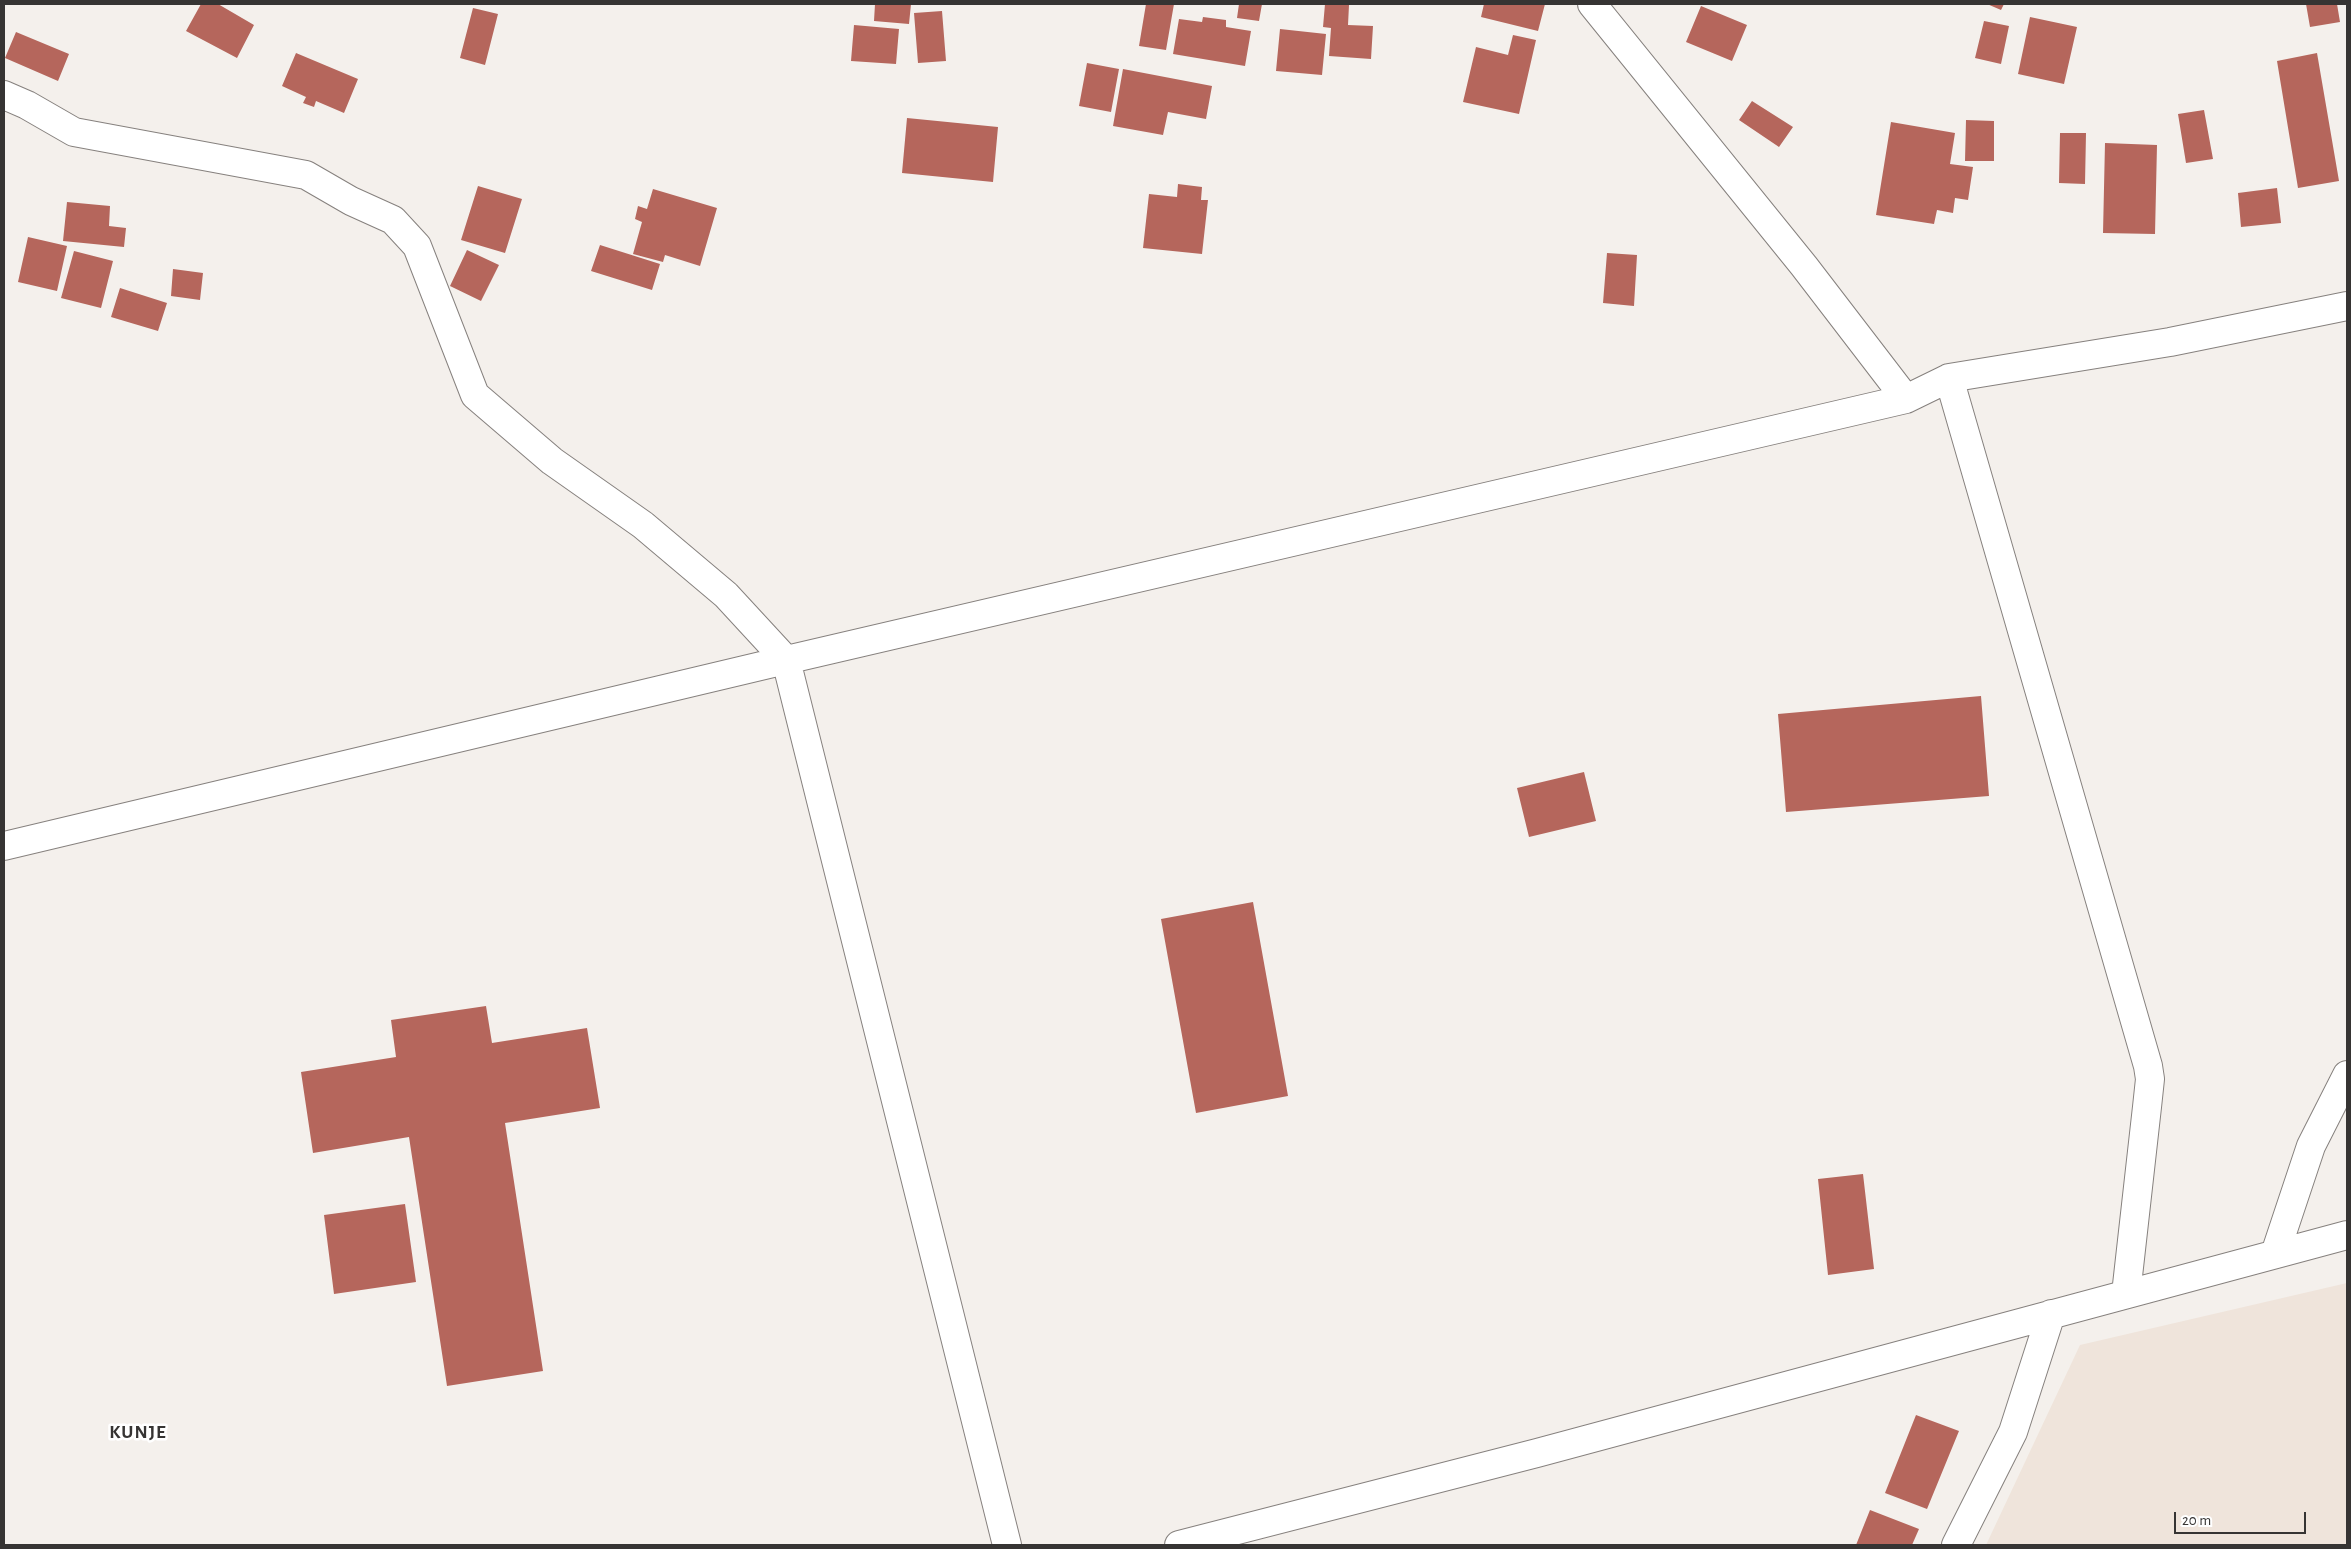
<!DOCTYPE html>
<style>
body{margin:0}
#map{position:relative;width:2351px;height:1549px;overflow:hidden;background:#f4f0ec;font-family:"Alegreya Sans",sans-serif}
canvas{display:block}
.frame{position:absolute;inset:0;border:5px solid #363433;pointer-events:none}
.scale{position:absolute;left:2174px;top:1512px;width:132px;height:22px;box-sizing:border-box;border:2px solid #363433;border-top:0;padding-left:6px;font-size:15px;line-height:18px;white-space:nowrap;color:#363433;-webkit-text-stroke:4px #fff;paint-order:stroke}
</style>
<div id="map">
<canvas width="2351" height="1549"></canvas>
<div class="frame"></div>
<div class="scale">20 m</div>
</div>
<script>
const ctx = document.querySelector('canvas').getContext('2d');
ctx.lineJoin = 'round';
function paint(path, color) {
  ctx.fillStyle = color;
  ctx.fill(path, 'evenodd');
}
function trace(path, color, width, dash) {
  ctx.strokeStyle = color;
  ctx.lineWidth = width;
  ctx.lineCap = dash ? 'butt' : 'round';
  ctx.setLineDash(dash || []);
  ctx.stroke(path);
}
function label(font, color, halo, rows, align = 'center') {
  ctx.font = font + ' "Alegreya Sans",sans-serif';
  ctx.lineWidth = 5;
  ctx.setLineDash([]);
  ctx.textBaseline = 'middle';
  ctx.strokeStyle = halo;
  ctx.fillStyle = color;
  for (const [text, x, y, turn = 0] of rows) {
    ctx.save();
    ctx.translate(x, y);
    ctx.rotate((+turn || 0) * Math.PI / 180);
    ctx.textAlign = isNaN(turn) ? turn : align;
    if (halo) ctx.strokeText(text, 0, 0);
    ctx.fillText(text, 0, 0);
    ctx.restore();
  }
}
paint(new Path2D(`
 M2347,1283V1545H1986L2080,1345Z`), '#efe4db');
paint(new Path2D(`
 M201,4H218L254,25L237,58L186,31Z
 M875,4H911L909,24L874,21Z
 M1146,4H1174L1166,50L1139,46Z
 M1239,4H1262L1259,21L1237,18Z
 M1325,4L1349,5L1348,25L1373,26L1371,59L1329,56L1331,28L1323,27Z
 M1484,4H1545L1538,31L1481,17Z
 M1987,4H2004L2001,10Z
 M2306,4H2337L2340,22L2310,27Z
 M1701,6L1747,25L1732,61L1686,42Z
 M473,8L498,14L485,65L460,58Z
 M942,11L946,61L918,63L914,13Z
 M1203,17L1226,20V27L1251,31L1245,66L1173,54L1179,19L1202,22Z
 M2030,17L2077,27L2064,84L2018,74Z
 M1984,21L2009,26L2001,64L1975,58Z
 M854,25L899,29L896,64L851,61Z
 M1280,29L1326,34L1322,75L1276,71Z
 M16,32L69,54L58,81L5,58Z
 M1513,35L1536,40L1519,114L1463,102L1476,47L1508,55Z
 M296,53L358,79L344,113L316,101L314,107L303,103L306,97L282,86Z
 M2317,53L2339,181L2298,188L2277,61Z
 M1087,63L1119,69L1111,112L1079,106Z
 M1123,69L1212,86L1206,119L1168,112L1163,135L1113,126Z
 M1752,101L1793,127L1779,147L1739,120Z
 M2204,110L2213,159L2186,163L2178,114Z
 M907,118L998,127L993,182L902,173Z
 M1966,120L1994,121V161H1965Z
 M1891,122L1955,133L1950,164L1973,167L1968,200L1955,198L1953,213L1937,210L1934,224L1876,215Z
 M2060,133H2086L2085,184L2059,183Z
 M2105,143L2157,145L2155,234L2103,233Z
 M1178,184L1202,187L1201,200H1208L1202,254L1143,248L1149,194L1177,197Z
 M478,186L522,199L505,253L461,240Z
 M2277,188L2281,223L2241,227L2238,193Z
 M653,189L717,208L700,266L665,255L663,262L633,254L642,222L635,219L638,206L647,209Z
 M67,202L110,206L109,226L126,228L124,247L63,241Z
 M28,237L67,246L57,291L18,282Z
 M600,245L660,264L652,290L591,271Z
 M467,250L499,265L481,301L450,286Z
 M74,251L113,261L101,308L61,298Z
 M1607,253L1637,255L1634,306L1603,303Z
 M173,269L203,273L200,300L171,296Z
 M120,288L167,303L158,331L111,317Z
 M1981,696L1989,796L1786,812L1778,714Z
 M1584,772L1596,821L1529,837L1517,788Z
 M1253,902L1288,1096L1196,1113L1161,919Z
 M486,1006L492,1043L587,1028L600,1108L505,1123L543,1371L447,1386L409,1137L313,1153L301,1072L396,1057L391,1020Z
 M1863,1174L1874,1269L1828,1275L1818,1179Z
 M405,1204L416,1282L334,1294L324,1215Z
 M1916,1415L1959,1431L1927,1509L1885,1493Z
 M1870,1510L1919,1529L1912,1545H1856Z`), '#b5665c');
const minor = new Path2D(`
 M1592,4L1804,266L1906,399
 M4,95L27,105L74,132L306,175L351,201L393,220L417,246L475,395L552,461L643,525L726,595L786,660L1007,1545
 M1949,378L2148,1066L2150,1079L2147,1107L2126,1294
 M4,846L786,660L1906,399L1949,378L2170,342L2347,306
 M2275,1254L2311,1146L2347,1075
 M1179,1545L1537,1453L2347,1235
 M1956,1545L2013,1432L2051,1314`);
trace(minor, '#86817e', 30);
trace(minor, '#fff', 28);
ctx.letterSpacing = '1px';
label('bold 19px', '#363433', '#fff', [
 ["KUNJE",138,1432]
]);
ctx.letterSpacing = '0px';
</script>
